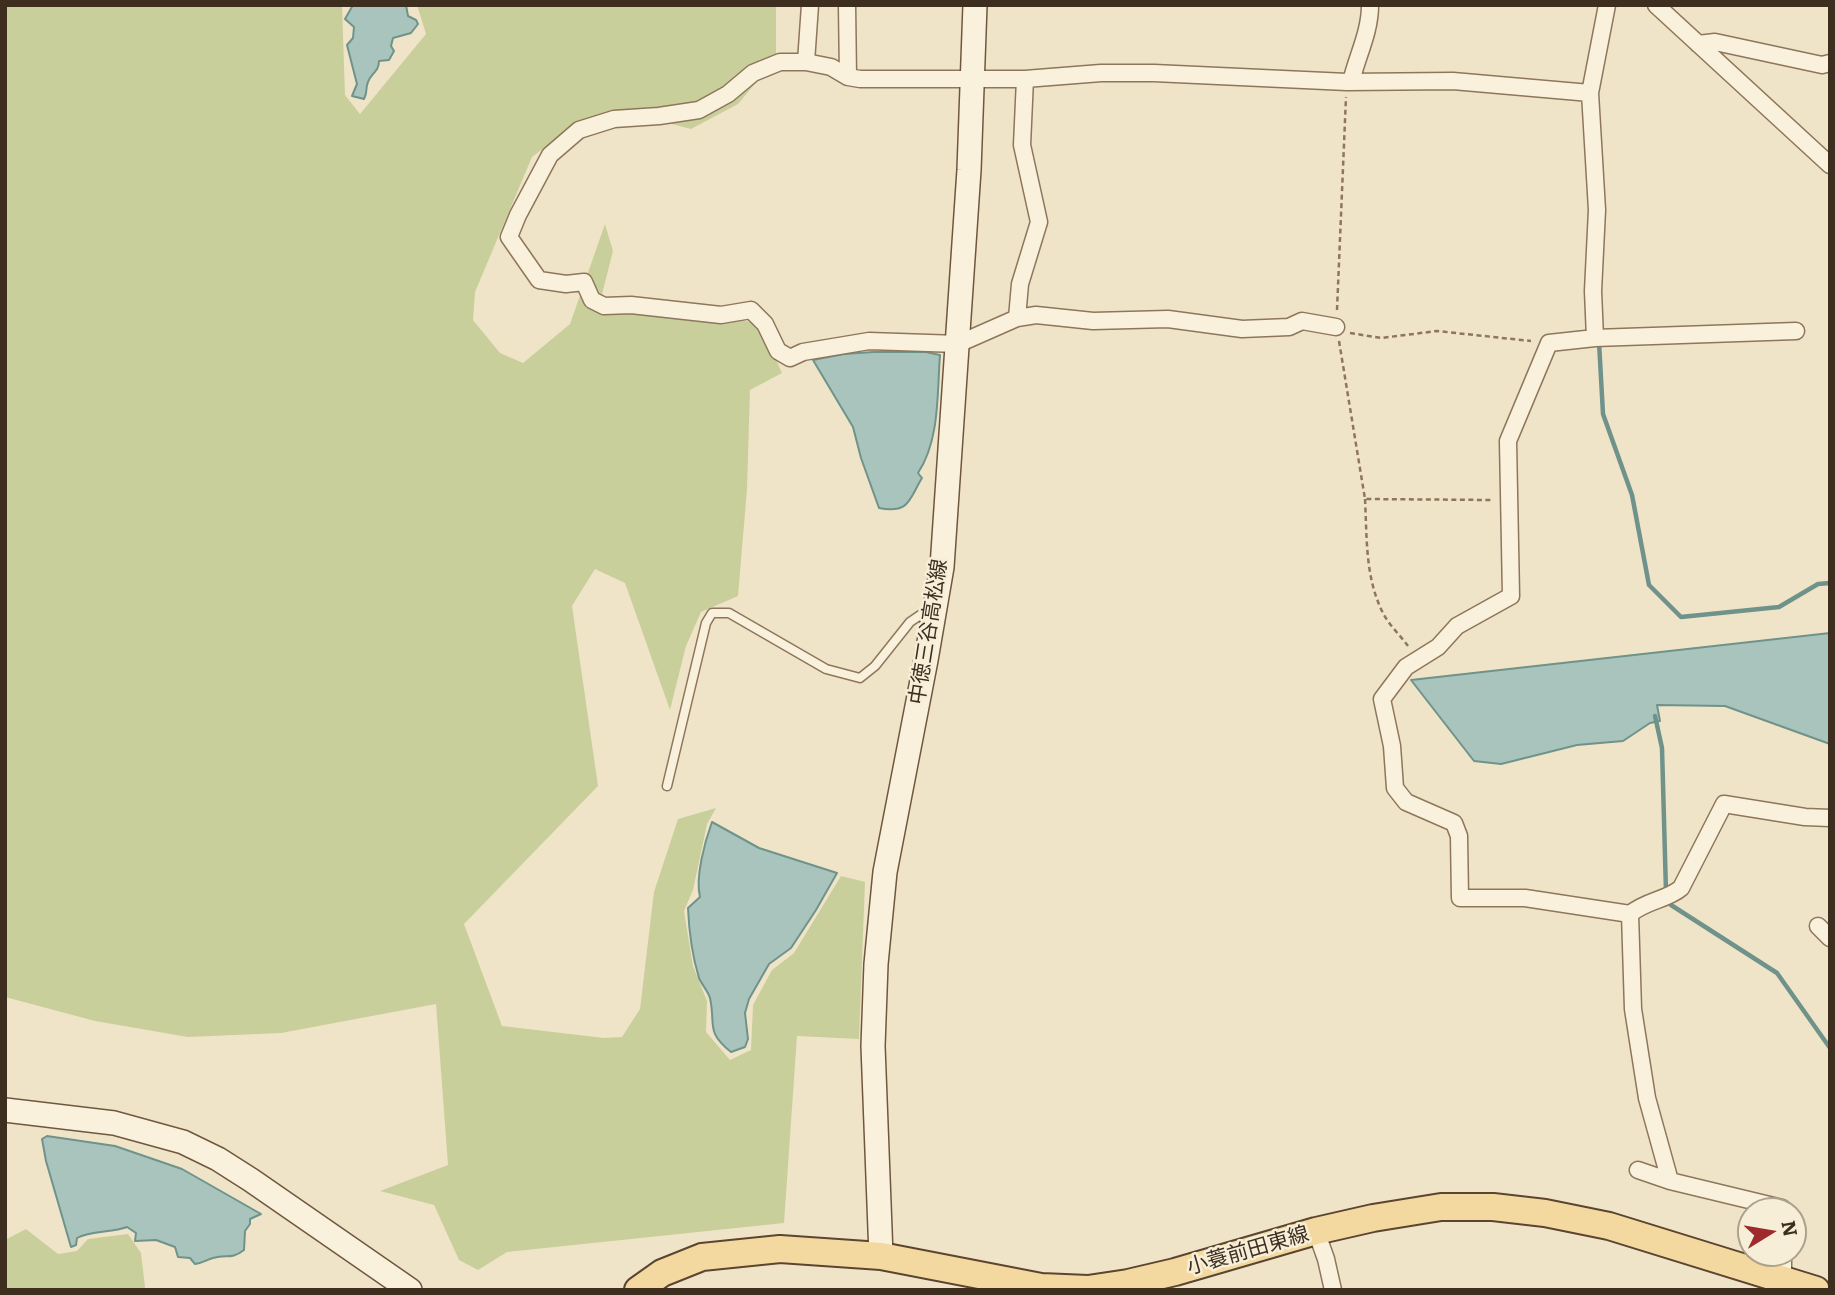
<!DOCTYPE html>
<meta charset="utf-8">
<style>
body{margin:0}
#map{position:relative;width:1835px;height:1295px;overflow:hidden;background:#f0e4c8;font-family:Literata,serif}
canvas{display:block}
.frame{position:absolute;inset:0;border:7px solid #3d2e20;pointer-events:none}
.north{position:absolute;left:1737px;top:1197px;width:70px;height:70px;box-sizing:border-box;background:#f7eed8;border:2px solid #ada18e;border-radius:50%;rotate:79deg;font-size:19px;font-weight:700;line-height:28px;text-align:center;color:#3d2e20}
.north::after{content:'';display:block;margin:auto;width:24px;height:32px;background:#9e2a2b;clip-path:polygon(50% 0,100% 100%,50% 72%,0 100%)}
</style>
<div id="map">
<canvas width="1835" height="1295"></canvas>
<div class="frame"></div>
<div class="north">N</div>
</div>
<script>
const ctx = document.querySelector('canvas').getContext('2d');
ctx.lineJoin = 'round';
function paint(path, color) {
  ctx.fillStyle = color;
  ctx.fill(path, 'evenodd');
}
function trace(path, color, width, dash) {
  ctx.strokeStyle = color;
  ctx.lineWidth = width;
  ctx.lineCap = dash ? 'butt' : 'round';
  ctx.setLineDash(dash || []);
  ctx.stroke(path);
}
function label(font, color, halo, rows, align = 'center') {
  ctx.font = font + ' Literata,"Noto Sans JP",serif';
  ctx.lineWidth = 5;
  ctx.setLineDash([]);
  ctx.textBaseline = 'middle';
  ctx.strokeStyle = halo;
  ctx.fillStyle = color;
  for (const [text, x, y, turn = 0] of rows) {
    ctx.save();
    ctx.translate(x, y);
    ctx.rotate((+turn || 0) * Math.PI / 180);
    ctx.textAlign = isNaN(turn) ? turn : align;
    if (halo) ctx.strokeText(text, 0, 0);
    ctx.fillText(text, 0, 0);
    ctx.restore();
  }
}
paint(new Path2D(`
 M5,5H342L345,95L360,114L426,34L417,5H776V59L738,104L691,129L645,117L577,123L532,157L475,292L473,320L500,353L523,363L570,324L605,224L613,251L600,302L760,323L782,373L750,390L747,489L738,596L701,612L686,646L670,710L625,583L595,569L572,606L598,786L464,924L502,1026L604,1038L622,1037L640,1009L654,892L678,819L716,808L707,824L693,890L684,911L693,966L707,1001L706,1032L730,1060L751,1050L753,1005L772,970L794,953L841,876L865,882L859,1039L797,1036L784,1223L507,1252L478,1270L459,1260L434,1205L380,1191L448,1165L436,1004L281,1033L188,1037L95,1021L5,997Z
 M26,1229L58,1254L77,1251L88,1239L128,1234L141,1253L145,1287L143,1290H5V1240Z`), '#c9cf9b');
const water = new Path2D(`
 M353,5H406L408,16L416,20L418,24L411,33L393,38L391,46L394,51L389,60L379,61C379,72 371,73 368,82C365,89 368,92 364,99L352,96L357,84L347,45L353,38L354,27L345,19Z
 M873,352H926L940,355C937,393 940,440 918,473L922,478C909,499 910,514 879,508L861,458L853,427L813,360L844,354Z
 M1830,633V744L1725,706L1657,705L1660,721L1650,723L1623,741L1577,745L1501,764L1474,761L1411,680Z
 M712,822L759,848L837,873L816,910L791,948L769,964L749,999L745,1013L748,1039L745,1047L731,1052C705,1031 716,1025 710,998C708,991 702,985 699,978C692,955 689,932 688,908L700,897C695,877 705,841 712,822Z
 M47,1136L115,1146L182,1169L261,1214L250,1219V1224L245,1231L244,1250C231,1260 227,1254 213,1258C206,1260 203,1263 195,1264L190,1258L178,1257L175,1247L156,1240L135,1241L136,1233L127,1227C112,1233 91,1230 77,1238L76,1245L71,1247L46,1161L42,1139Z`);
paint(water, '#a9c4bc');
trace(water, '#6f938a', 2);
trace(new Path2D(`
 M1599,342L1603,414L1632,495L1649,585L1681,617L1779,607L1818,584L1830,583
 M1655,716L1662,748L1666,892
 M1669,900L1671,905L1777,973L1830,1048`), '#6f938a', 4.5);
const lane = new Path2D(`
 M667,786L706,623L712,613H729L826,669L860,678L875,666L910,622L929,609`);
const street = new Path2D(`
 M847,5L848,77
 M1607,5L1590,93L1597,210L1593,291L1595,338L1549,343L1508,441L1511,596L1457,626L1438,647L1406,667L1382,699L1392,746L1395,788L1406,802L1454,823L1459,836L1460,898H1525L1630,914C1647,900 1667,900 1681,888L1724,804L1805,817L1830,818
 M1656,5L1830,165
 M1698,44L1715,42L1822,65L1830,63
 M806,62L810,5
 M1351,82C1357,56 1370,33 1370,5
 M1017,318L1020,284L1039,222L1022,145L1025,79
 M1336,327L1302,321L1289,327L1242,329L1168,319L1093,321L1036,315L1017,318L958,344L869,341L803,352L790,358L778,351L765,324L751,310L721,315L631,305L604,306L592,300L584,282L566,284L539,280L509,237L518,215L550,155L579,130L614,119L659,116L699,110L728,94L753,73L780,62H806L831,67L848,77L860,79H1025L1101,73H1154L1347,82L1453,81L1590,93
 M1595,338L1796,331
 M1630,914L1633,1009L1647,1098L1670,1181
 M1818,926L1830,938
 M1638,1170L1670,1181L1782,1208V1211
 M1316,1231L1326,1259L1333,1290
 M1783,1253V1279`);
const secondary = new Path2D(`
 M5,1110L114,1123L183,1142L218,1159L251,1180L410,1290
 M881,1256L873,1046L876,964L885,872L926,660L942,567L969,170L975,5`);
const primary = new Path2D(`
 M638,1290L662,1273L702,1257L780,1249L881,1256L1041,1287L1088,1289L1128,1283L1175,1272L1316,1231L1373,1218L1441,1207H1493L1545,1213L1609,1226L1816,1290`);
trace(lane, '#8d765c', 11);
trace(street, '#8d765c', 19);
trace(secondary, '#6f573f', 26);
trace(primary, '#5b4430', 30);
trace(new Path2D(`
 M1337,310L1346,97
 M1350,333L1381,338L1437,331L1531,341
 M1339,341L1365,499L1492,500
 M1365,499C1367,537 1365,576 1382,611C1388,624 1400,635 1408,646`), '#8d765c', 2.5, [5, 3.5]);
trace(lane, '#faf1dc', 8);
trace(street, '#faf1dc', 16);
trace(secondary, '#faf1dc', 23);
trace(primary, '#f3d9a0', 26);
label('21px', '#3d2e20', '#f7eed8', [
 ["中徳三谷高松線",929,632,-81],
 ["小蓑前田東線",1248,1251,-16]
]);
</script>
